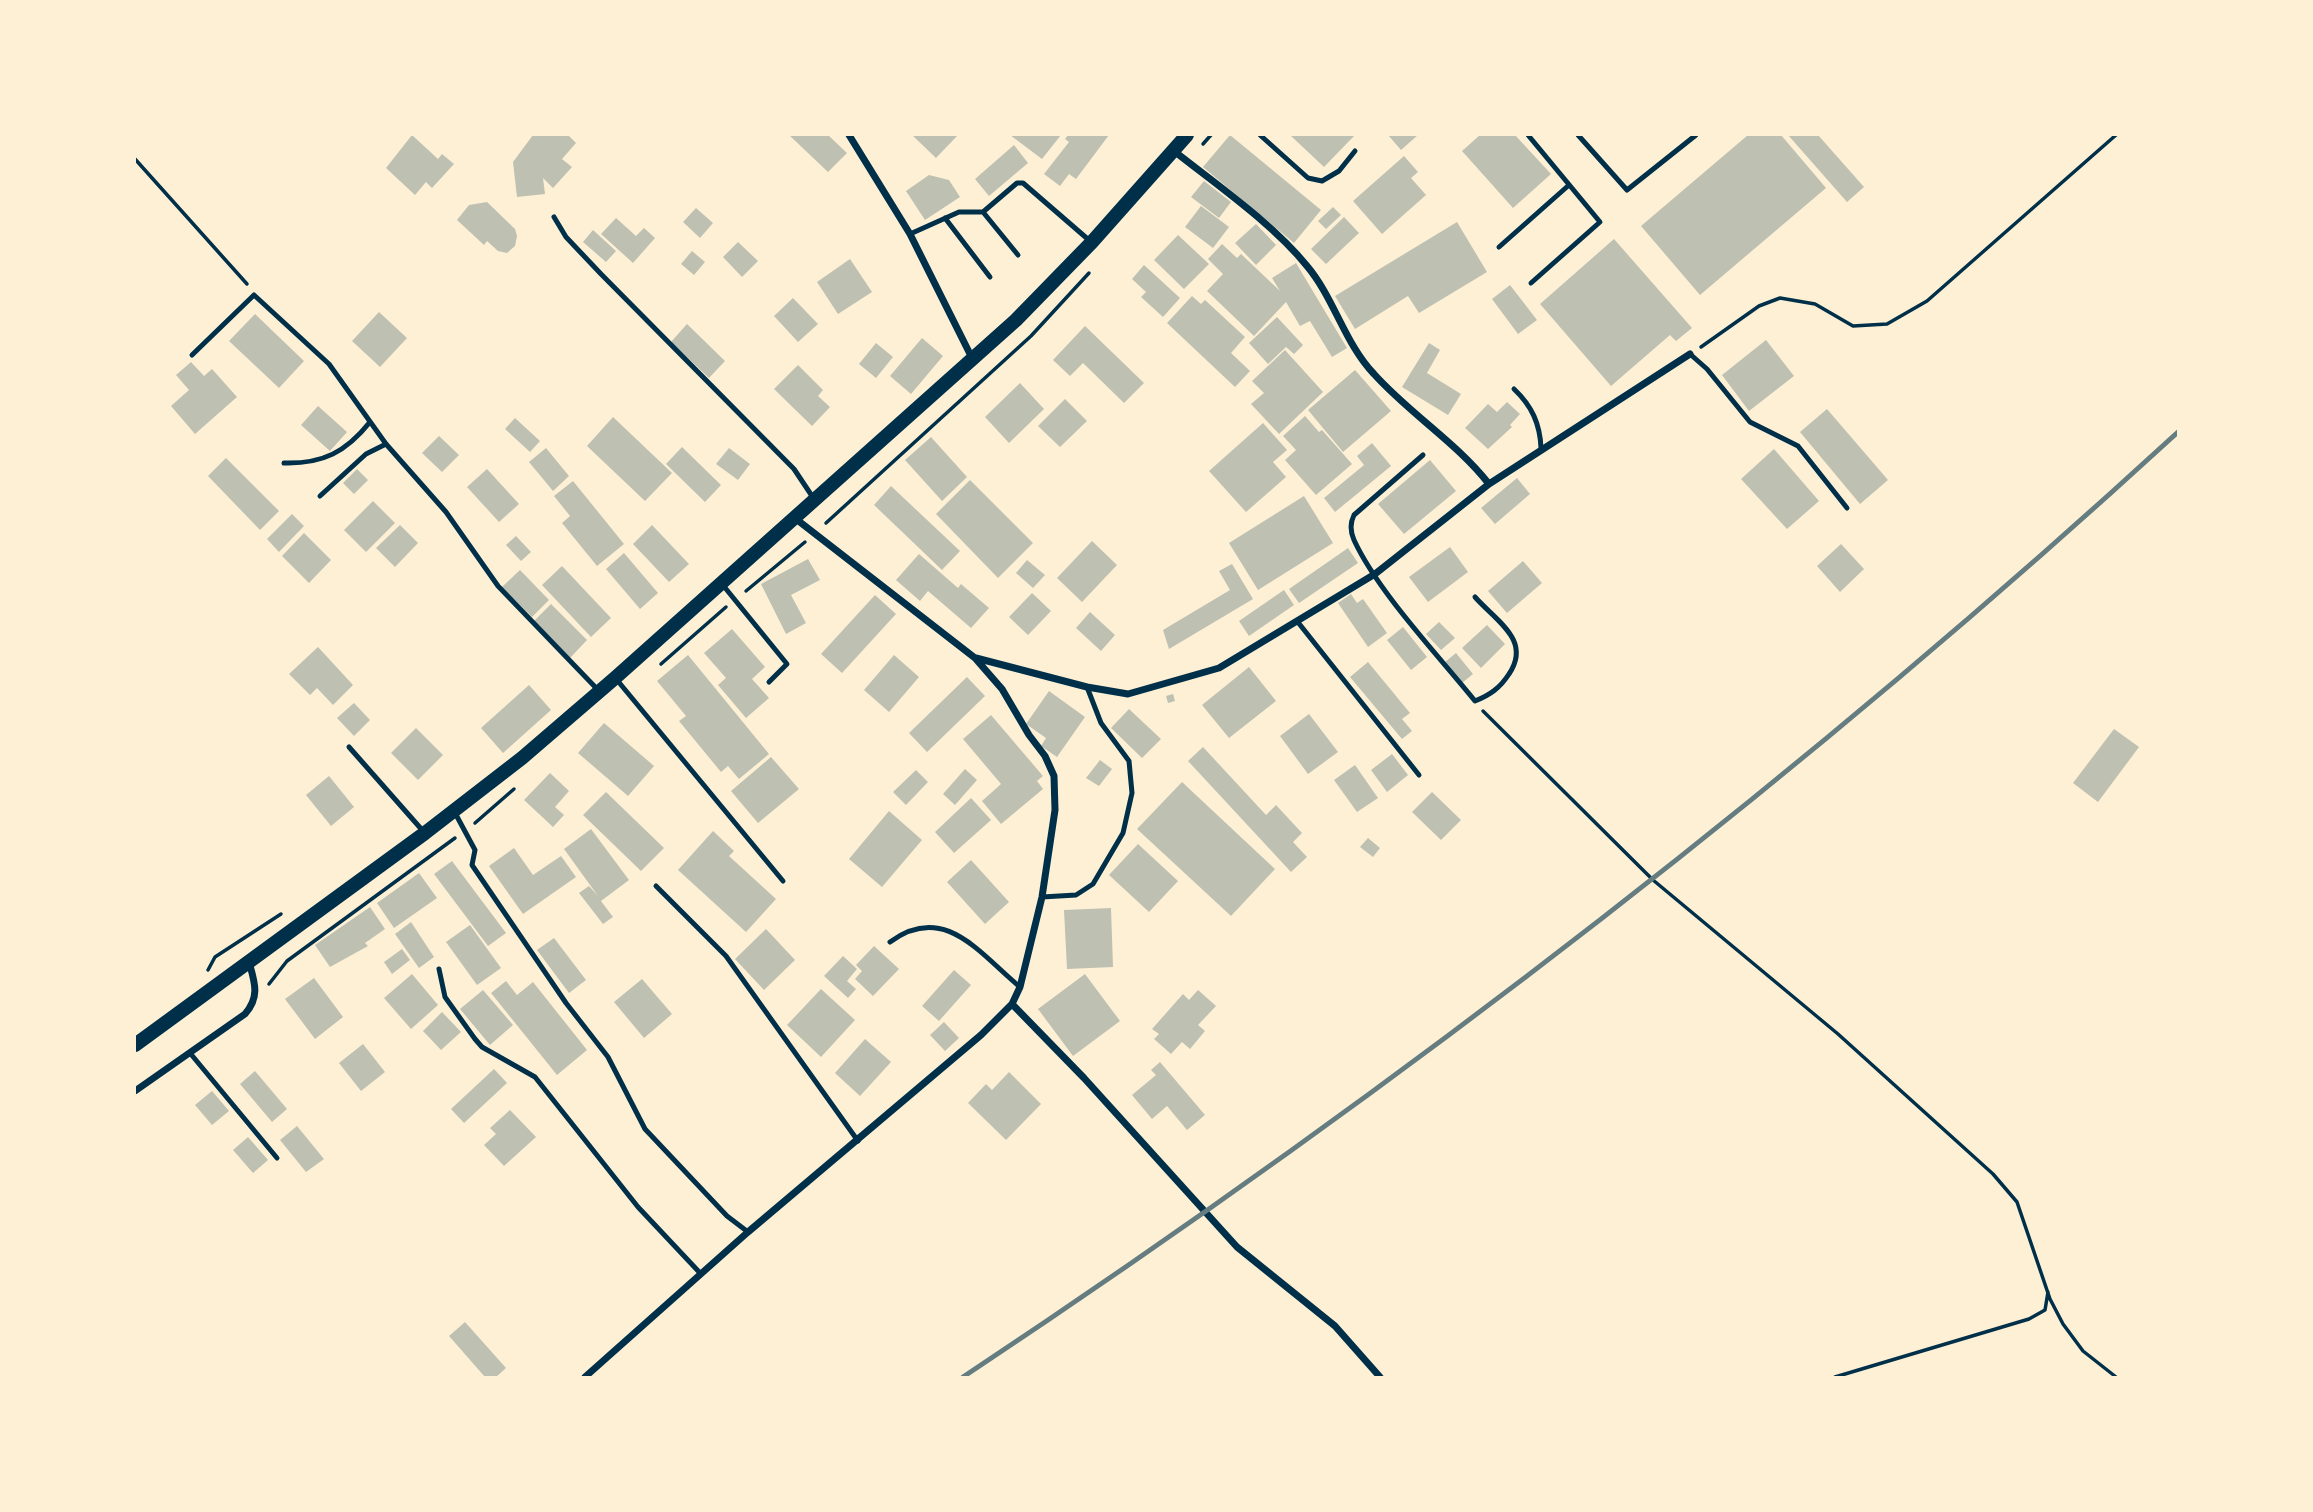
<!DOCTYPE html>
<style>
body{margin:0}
#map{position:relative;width:2313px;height:1512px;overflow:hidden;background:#fdf0d5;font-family:"Noto Serif",serif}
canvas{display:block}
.frame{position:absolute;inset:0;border:136px solid #fdf0d5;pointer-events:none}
</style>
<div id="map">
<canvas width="2313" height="1512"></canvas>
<div class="frame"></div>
</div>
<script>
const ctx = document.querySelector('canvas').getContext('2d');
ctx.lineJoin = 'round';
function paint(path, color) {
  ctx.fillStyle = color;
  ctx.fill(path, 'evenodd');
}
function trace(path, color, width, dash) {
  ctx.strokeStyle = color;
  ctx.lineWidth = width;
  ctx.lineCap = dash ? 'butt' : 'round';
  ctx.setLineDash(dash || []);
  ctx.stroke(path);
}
paint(new Path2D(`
 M412,135L438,159L442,154L454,164L432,188L426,182L415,195L386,168Z
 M533,135H568L576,143L562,159L572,167L553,188L543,178L545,194L517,197L513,162Z
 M789,135H828L847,153L828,172Z
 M912,135H958L936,158Z
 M1010,135H1061L1042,159Z
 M1068,135H1109L1076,179L1069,174L1060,186L1044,174L1069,142L1065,139Z
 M1230,135L1321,210L1294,243L1203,167Z
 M1290,135H1355L1324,167Z
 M1388,135H1418L1401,150Z
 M1480,135H1515L1551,174L1513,208L1462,151Z
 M1748,135H1781L1826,188L1700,295L1641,226Z
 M1788,135H1818L1864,187L1847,202Z
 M1014,145L1028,163L989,196L975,179Z
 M1404,156L1418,172L1411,178L1426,195L1382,234L1353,201Z
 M929,175L949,180L960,197L925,220L906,191Z
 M1204,181L1231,202L1219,218L1191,197Z
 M487,202L515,229L517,236L515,246L507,253L498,251L487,241L484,245L457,220L469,205Z
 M1201,206L1229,227L1213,248L1185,227Z
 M1333,207L1341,215L1326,229L1318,221Z
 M696,208L713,223L700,238L683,222Z
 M1344,217L1359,233L1326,264L1311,249Z
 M616,218L636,236L644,228L655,238L633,263L601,234Z
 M1457,222L1487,272L1419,313L1408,296L1355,329L1335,296Z
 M1256,224L1276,245L1256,265L1235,243Z
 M593,230L616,251L606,262L583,242Z
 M1178,235L1209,264L1184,289L1154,260Z
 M1614,239L1692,328L1676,341L1670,335L1611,386L1540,304Z
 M738,242L758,261L742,277L723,257Z
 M1222,244L1237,258L1241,254L1280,291L1272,278L1296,263L1347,348L1332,357L1310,321L1300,326L1286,302L1254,336L1207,291L1223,274L1208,259Z
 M692,251L705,262L694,275L681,264Z
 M850,259L872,292L838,314L817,282Z
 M1144,265L1180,298L1163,317L1141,297L1146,292L1132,279Z
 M1510,285L1537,320L1518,334L1492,299Z
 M1192,296L1201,304L1205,300L1245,337L1231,353L1250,371L1235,387L1167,323Z
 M793,298L818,324L798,342L774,316Z
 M379,312L407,338L380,367L352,341Z
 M255,314L304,361L279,388L229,341Z
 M1277,317L1303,345L1294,354L1286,347L1268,364L1249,343Z
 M687,324L725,361L709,378L671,342Z
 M1085,326L1144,383L1124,403L1083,363L1070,376L1053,360Z
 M922,338L943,356L911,394L890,376Z
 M1766,340L1794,376L1749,411L1722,375Z
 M876,343L893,357L876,378L859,364Z
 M1429,343L1440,350L1427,373L1461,394L1448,415L1402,387Z
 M1285,350L1323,392L1279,434L1251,404L1264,393L1252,381Z
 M191,362L204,376L212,369L237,397L195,434L171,406L189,390L176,375Z
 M798,365L823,390L818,396L830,407L812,426L774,389Z
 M1355,370L1391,411L1343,452L1308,410Z
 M1020,383L1044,409L1009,443L985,417Z
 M1065,399L1087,421L1060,447L1038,426Z
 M1507,402L1520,414L1510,425L1512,427L1488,449L1465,428L1488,404L1497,412Z
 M318,406L347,432L330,451L301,425Z
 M1827,409L1888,480L1860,504L1800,432Z
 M1305,416L1319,432L1322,430L1352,464L1316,495L1285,460L1296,450L1283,436Z
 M613,417L672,473L645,501L587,446Z
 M515,418L540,441L530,452L505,429Z
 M1263,423L1287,450L1273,462L1286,477L1246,512L1209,471Z
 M439,436L459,455L442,472L422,453Z
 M931,437L967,477L942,501L905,460Z
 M1372,443L1391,466L1335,512L1324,498L1364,465L1357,456Z
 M682,447L721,485L705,502L666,464Z
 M546,448L569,476L553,491L529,462Z
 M729,448L750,464L738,480L716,464Z
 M1774,449L1819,501L1787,529L1741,479Z
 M226,458L279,511L260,530L208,476Z
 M1430,460L1456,491L1404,534L1378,504Z
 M357,469L368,480L354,494L343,483Z
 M487,469L519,504L499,522L467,487Z
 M1517,478L1530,494L1495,524L1481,508Z
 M970,480L1033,543L998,578L936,514Z
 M573,481L624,544L597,566L562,523L570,516L554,496Z
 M891,486L960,551L942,570L874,505Z
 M1304,496L1333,543L1258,590L1229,543Z
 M373,501L395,523L366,552L344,530Z
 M292,514L304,526L279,552L267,539Z
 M400,525L418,543L395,567L376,548Z
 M652,525L689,564L669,582L633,544Z
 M304,533L331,560L309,583L282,556Z
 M516,536L531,552L521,561L506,545Z
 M1092,541L1117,565L1082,602L1057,578Z
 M1841,544L1864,569L1840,592L1817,566Z
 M1450,547L1468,572L1428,602L1409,577Z
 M1348,548L1358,563L1299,603L1289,589Z
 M624,553L658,593L640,609L606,569Z
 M919,554L958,588L961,584L989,608L971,628L928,591L920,601L896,580Z
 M808,559L820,580L791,595L806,623L786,634L761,584Z
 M1027,560L1045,575L1033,588L1016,573Z
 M1523,561L1542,583L1507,613L1488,591Z
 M1232,564L1253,599L1169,649L1163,630L1230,590L1219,571Z
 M562,566L611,618L591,637L542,585Z
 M520,570L549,600L532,617L502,587Z
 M1284,590L1294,605L1249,636L1239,621Z
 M1032,593L1051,611L1028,635L1009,617Z
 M1351,594L1357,603L1363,599L1387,633L1368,647L1338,603Z
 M875,595L896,614L842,673L821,654Z
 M551,604L587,640L570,658L534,621Z
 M1090,612L1115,635L1101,651L1076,628Z
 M1439,622L1455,638L1441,650L1426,634Z
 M1487,625L1505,644L1481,668L1462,648Z
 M1403,627L1427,657L1411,670L1387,640Z
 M732,629L765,667L752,679L769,698L746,718L718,685L726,678L704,653Z
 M318,647L353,685L333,705L317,688L310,695L289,674Z
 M1456,653L1473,674L1462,683L1445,662Z
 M688,655L769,754L739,779L728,766L721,772L679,721L686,716L657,681Z
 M894,655L919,677L889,712L864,690Z
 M1368,662L1410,713L1402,719L1412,731L1402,739L1350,677Z
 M1249,667L1276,701L1229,738L1202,705Z
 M967,677L985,696L927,752L909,733Z
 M529,685L551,710L503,753L481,728Z
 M1049,691L1085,717L1057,757L1041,746L1046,738L1026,724Z
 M1173,694L1175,701L1168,703L1166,696Z
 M354,703L370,720L354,736L337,718Z
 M1129,709L1161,739L1142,758L1111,728Z
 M1309,714L1338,752L1308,774L1280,736Z
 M991,715L1043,776L1037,781L1043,789L1001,824L982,801L1001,784L963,739Z
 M604,723L654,766L628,796L578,753Z
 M416,728L443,755L418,780L391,753Z
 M2114,729L2139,747L2098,802L2073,783Z
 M1203,747L1266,815L1276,805L1302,833L1293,842L1307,857L1291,872L1188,761Z
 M1392,754L1408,775L1387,792L1371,770Z
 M771,757L799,789L758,823L731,791Z
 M1100,760L1112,769L1099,786L1086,778Z
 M1355,765L1378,798L1357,812L1334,780Z
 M965,769L977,780L955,805L943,794Z
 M916,770L928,782L906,805L893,792Z
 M550,773L569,791L555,807L564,815L553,827L524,800Z
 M329,776L354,807L331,826L306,795Z
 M1182,782L1275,869L1231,916L1137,829Z
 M606,792L664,848L641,871L583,815Z
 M1432,792L1461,820L1441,840L1412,812Z
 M971,798L991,820L954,853L935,832Z
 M889,811L922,840L882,887L849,859Z
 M591,829L629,880L601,901L613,917L603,924L579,893L589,886L598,896L564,849Z
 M713,831L734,851L729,856L776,899L746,932L678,870Z
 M1368,838L1380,848L1373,857L1360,847Z
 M1138,844L1178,881L1149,912L1109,875Z
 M514,848L533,875L561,856L576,877L523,914L489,866Z
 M971,860L1009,902L985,924L947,882Z
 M452,861L506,933L488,946L434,874Z
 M419,873L437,898L394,928L377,903Z
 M370,907L385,929L365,943L368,946L330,967L315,945Z
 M1111,908L1113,967L1067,969L1064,910Z
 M411,922L434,957L419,968L395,934Z
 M470,925L501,968L477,985L446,942Z
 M766,929L795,960L764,990L735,959Z
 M554,938L586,980L569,993L537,950Z
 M874,946L899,969L873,996L855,979L862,971L856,965Z
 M402,949L410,960L392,974L384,962Z
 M843,956L857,969L847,981L856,989L848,998L824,976Z
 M954,970L971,985L939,1021L922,1006Z
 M412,974L438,1005L411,1029L384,998Z
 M1085,974L1120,1021L1073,1056L1038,1009Z
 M314,978L343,1017L315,1039L285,999Z
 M642,979L672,1014L644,1038L614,1002Z
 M506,981L517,995L533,982L587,1050L557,1075L491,993Z
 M821,989L855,1020L821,1057L787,1025Z
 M483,990L513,1025L490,1045L460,1009Z
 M1198,990L1216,1006L1198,1025L1205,1031L1190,1049L1182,1042L1171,1054L1154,1039L1159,1034L1152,1029L1183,994L1189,1000Z
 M442,1012L461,1032L441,1050L423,1031Z
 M944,1022L959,1038L945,1051L930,1035Z
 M865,1039L891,1062L860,1096L835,1073Z
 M363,1044L385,1072L361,1091L339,1063Z
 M1160,1062L1205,1115L1187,1130L1167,1106L1152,1119L1132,1095L1156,1075L1151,1070Z
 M494,1069L507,1083L464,1123L451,1109Z
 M255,1071L287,1109L272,1122L240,1084Z
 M1009,1072L1041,1104L1006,1140L968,1103L986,1084L992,1090Z
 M212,1091L229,1111L212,1125L195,1105Z
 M510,1110L536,1137L504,1166L484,1145L496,1134L490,1128Z
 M297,1126L324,1159L306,1172L280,1140Z
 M248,1137L268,1160L253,1173L233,1150Z
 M465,1322L506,1368L496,1377H485L449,1336Z`), '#bec0b2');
trace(new Path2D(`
 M1203,144L1211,135
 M135,159L247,284
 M1701,347L1759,306L1780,298L1815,304L1853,326L1887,324L1927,301L2116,135
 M826,523L1031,336L1089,273
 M746,591L805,542
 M661,664L726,607
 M1483,711L1653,880L1838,1034L1993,1174L2017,1202L2050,1299L2063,1324L2083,1351L2116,1377
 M475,823L514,789
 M208,970L215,957L281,914
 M269,984L287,961L455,838
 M1835,1377L2029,1319L2045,1310L2048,1292`), '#003049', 3.5);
trace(new Path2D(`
 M1260,135L1308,178L1322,181L1339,171L1355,151
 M1528,135L1600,222L1531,283
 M1578,135L1627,190L1696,135
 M983,212L1018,255
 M554,217L566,237L601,274L794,469L814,499
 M945,218L990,277
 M910,234L959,212H983L1017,183H1023L1090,241
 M1499,247L1569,185
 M1690,354L1707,369L1750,422L1798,446L1847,508
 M192,355L254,295L329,364L386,444L446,512L498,586L599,691
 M1514,389C1532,406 1540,424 1541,448
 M1423,455L1354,515C1350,523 1350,531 1354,540C1378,592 1438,655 1475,701C1490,695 1500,688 1509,674C1532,640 1496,621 1475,597
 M284,463C323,464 346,452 370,422
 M320,496L366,454L386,444
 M722,584L787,664L769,682
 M1297,621L1419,775
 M617,680L783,881
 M349,747L423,831
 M454,811L475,850L472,865L566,1003L608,1057L645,1129L727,1216L748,1232
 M656,886L726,956L858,1141
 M1042,897L1076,895L1093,884L1123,833L1132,793L1129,761L1101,723L1087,687
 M890,942C944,902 979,953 1020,987
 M439,969L445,997L475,1039L482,1047L535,1077L638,1207L701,1274
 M190,1053L277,1158`), '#003049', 5);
trace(new Path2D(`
 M849,135L910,234L973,360
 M1174,151C1217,185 1272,223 1307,266C1334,298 1345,344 1374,374C1410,414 1456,442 1489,484
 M976,658L1087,687L1128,694L1219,668L1375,574L1489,484L1690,354
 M1012,1004L1084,1078L1237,1247L1335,1326L1380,1377
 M135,1091L245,1014C260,997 255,983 249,962
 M585,1377L748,1232L981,1035L1012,1004L1020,987L1042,897L1055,810L1054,776L1045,756L1029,735L1002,689L975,658L796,519`), '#003049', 7);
trace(new Path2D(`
 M135,1045L425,833L522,758L615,678L1016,320L1092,242L1187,135`), '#003049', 14);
trace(new Path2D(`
 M963,1377C1391,1093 1799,780 2178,432`), '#657d81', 5);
</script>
